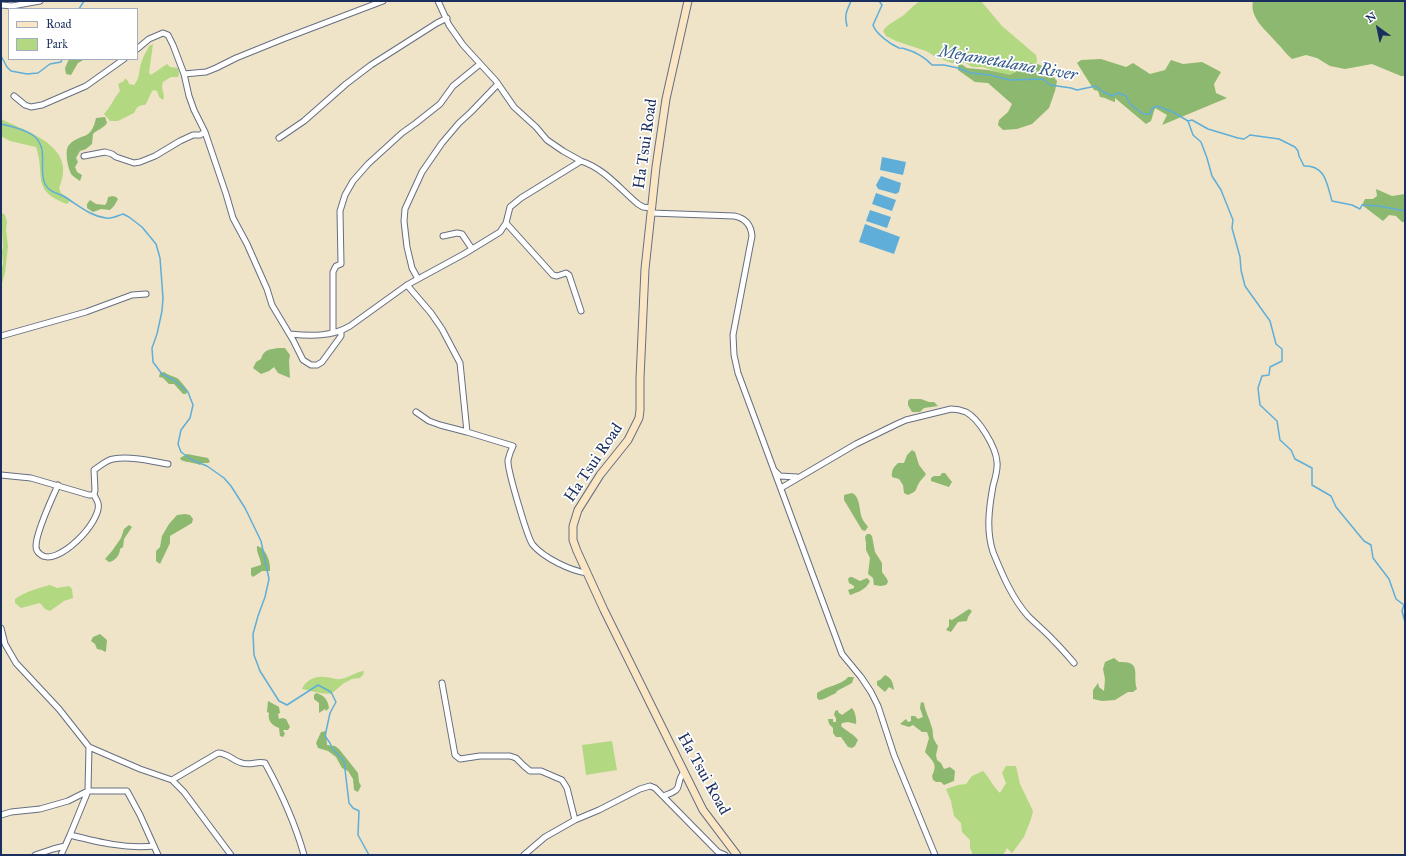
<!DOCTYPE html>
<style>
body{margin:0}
#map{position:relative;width:1406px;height:856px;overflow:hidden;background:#efe4c7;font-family:"IM FELL Great Primer",serif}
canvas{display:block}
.frame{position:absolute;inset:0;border:2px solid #1b2f5e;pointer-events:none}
.legend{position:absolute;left:8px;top:8px;width:130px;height:52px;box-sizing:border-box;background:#fff;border:1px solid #a4acbf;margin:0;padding:5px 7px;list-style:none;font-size:12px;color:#1b2f5e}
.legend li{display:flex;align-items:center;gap:8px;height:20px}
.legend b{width:20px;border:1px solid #a4acbf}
.north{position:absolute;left:1358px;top:8px;width:40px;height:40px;-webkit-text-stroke:3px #fff;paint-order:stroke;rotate:327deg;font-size:11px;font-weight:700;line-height:16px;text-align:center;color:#1b2f5e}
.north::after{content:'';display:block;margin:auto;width:14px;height:18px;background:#1b2f5e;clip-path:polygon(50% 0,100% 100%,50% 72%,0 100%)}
</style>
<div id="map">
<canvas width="1406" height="856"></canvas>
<div class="frame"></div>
<ul class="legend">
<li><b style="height:5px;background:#fbe6c4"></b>Road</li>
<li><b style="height:11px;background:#b2d881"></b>Park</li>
</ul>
<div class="north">N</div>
</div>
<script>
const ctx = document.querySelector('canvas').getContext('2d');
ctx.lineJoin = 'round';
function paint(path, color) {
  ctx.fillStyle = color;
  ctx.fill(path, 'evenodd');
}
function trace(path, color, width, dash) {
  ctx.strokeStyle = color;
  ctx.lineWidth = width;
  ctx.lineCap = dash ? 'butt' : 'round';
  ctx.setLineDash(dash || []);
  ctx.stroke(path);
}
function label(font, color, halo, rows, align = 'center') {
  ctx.font = font + ' "IM FELL Great Primer",serif';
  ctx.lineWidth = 3.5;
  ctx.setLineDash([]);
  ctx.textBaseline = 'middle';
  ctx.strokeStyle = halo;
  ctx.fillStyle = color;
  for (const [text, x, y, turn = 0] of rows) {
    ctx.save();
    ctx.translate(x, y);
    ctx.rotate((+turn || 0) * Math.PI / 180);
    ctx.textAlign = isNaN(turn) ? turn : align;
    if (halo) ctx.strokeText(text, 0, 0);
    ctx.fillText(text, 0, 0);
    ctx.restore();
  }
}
paint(new Path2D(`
 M920,1H981L1002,26L1036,55L1037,60L1036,65L1015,77L1004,75L983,67H972L966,63H952L936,57L926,51L896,41L886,36L883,31C888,23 898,20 905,14C910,9 914,5 920,1Z
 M153,44L149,73L151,75L167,64L170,67L178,68L179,73L178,77H171L163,82C160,90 166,94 163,100L159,97L157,91L153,90C149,95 149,100 145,105C138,105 137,107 134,113L118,121H110L104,114C110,108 114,98 120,91L118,84L124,81L125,78L128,81L129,84L134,85C141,77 138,70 142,61C143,56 147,51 149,46Z
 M1,119C29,133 78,146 59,188L61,193L71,200L67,204C30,190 46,176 36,147L10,141L1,136Z
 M1,212L5,215L7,222L6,230L8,246L5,273L1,287V269L3,264L2,252L3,247Z
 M50,585L57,588L69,586L72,589L73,598L64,601L50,611L45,609L40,603L21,608L15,603V599C25,592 38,588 50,585Z
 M364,671L363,675L360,678L352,679L344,683L331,694C321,694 312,691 302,689C306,680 315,676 325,677C330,677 335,680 340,679C349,678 355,672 364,671Z
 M612,741L617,770L586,775L582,745Z
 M1006,766H1016L1020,784L1033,811L1031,819L1024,837L1012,853L1007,848L1003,855H973L970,848V840L962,832L961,823L954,816L951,801L946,789L958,785L966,784L972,776L983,771C990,778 993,787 1000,793L1006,783L1002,773Z`), '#b2d881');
paint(new Path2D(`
 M1253,1H1405V76H1401L1372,64L1345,69L1330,66L1317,58L1306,55L1292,59C1286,54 1283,49 1277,43C1267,31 1249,18 1253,1Z
 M69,59H85L78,63L71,75L66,74L65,68Z
 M1101,59L1126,67L1133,63L1150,74L1165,70L1171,60L1183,64L1202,62L1221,72L1214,84L1216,93L1227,98L1162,125L1167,115L1155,108L1151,121L1146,124L1115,98V102C1110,101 1105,97 1100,97L1098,91L1094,90L1077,63L1081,60Z
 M958,62L967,68L988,70L1010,75L1016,72L1021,63C1042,63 1043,64 1057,81L1055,91L1049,108L1032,124L1017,129L1003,130L998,125L999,120L1008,112L1012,104L988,83L975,82L958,70Z
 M105,117L107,123C104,128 97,130 93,134L92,144L86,149L80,151L76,158L78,162L75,167L77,172L82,175L80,181C77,179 74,177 72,175C68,170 64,150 69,145C81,132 91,142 96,118Z
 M1376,189L1392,196L1405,194V222H1402L1396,216L1389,215L1383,221L1362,205L1365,199H1373L1377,196Z
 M113,196L116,197L118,199L114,206L110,210L101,209L93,212L87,208V204L90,200L96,204L105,205L107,202L108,197Z
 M278,348H285L290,355L289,361L290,378L278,373L274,367L269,371L261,374L253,368L256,362L261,359C263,350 270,349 278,348Z
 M164,372C168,375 173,376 177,378C179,379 187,389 188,391L186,394H183L174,384H169L163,378L159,377L160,373Z
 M910,399H921L929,402H934L938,406L924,408L920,412H912L908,405V401Z
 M912,450L915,452L919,465L926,474C924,478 921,479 919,483C915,490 918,491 908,495L904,493L903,485L899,479L892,477C891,470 894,467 898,463H904L907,455Z
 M187,454L208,458L210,462L208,463H202L200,465C193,462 188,463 181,460L180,458Z
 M942,473H945L952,482L949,487L931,481V478L934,476H940Z
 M852,493C860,496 859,510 862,518C863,521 866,524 868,527L865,531L862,530L844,500V495Z
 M185,514L190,515L193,519L192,523L170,536V543L160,564L156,561V551L160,547L162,536L169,524L177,515Z
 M129,525L132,527L124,539L123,547L120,549C120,555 115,561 109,562L105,559L112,551L121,538L124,529Z
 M867,534H870L872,536L875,552L882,563V572L887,579L888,582L886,585L881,586L874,585L873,578L868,574L870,558L866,550V543L865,537Z
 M257,546C266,548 271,562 270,571H262L253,577L251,575V568L261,565C261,558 256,553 257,546Z
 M850,577H852L860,581L867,578L870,581C866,590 858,592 850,595L848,590L854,588V586L849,583L848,579Z
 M969,609L972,611L968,617L967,621L958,622L951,632L946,630L949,626V619L952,620Z
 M100,634L107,640L106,651L105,652L102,650L97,649L95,644L91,641L93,637Z
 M1114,658L1119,662C1143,661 1132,675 1137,689L1133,692H1128L1115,700L1102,701L1093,699V690L1098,683L1099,687L1104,691L1105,679L1103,669L1105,662Z
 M885,675C892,678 893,683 894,690L889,687L885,692L877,685V681L880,680Z
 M848,677H854L852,683L837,691L836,693C831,695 824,700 819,700L817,698V693C826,686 842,685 848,677Z
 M316,693C324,695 328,700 329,708L326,711L325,709L319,713V703L314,699V695Z
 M268,701L279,707L280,713L278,714L279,719L282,718L286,719L290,727L288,730H283L285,734L283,737L280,736L279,728C273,726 267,721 269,713L267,712Z
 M921,702L924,703C925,711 929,717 931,725C935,735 930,735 938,746L936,755L937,760L941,763L944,769L950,767L955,771L954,781L944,785L941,782H936L933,780L932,776C938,763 933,762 925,752L929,738L927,732H922L913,725L909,727L900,724L906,719L908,722L911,721V716H915L918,719L923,717L920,708Z
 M852,708C855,711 857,720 856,724L848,722L842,723L841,726C846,731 854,734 858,740L855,746L852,748L848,747L841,737H836L833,733V728L829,724L828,719H833V722H836V718L834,715L835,711L838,710V712L842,715Z
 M326,731L327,745L335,746L339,749L358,773L359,782L361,786L358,792L354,790L353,779L348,771L342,768L336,757L328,751L318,748L316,743L321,732Z`), '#8db86f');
paint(new Path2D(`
 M882,157L906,162L903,175L880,170Z
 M881,176L901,183L899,192L896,194L878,189L876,185Z
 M876,193L896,200L892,211L872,204Z
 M870,210L891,217L887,228L866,221Z
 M865,224L900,237L894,254L859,242Z`), '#5faed9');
trace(new Path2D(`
 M879,1L882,5L873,25C876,34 890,44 899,48C900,48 904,48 905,49C914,51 926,58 932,65H944L958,68L971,73L990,75L1010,80L1043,79L1050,85L1071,88L1077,90L1096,86L1102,91L1112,96L1118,93L1126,96L1130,104L1143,114H1150L1152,109L1157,106L1173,112L1188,121L1192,120L1208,129L1238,138L1244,139L1250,135L1279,139L1295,147L1298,151L1299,156L1304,166C1326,165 1327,185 1332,201L1352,205L1360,209L1362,205L1379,206L1405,211
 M79,9L84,1
 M847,26C844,14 847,11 851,1
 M1,56L7,67L11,71L27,74L38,73L50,64L61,62L62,59
 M1188,121L1193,135L1201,142L1207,158L1212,176L1221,190L1233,220L1232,228L1240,257L1241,270L1245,286L1270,321L1276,344L1282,349V361L1270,367L1269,375L1262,376L1258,388L1260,405L1277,421L1280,440L1291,450L1295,459L1312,468V485L1331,496L1336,507L1364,541L1371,545L1373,558L1389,579L1396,599L1404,605L1402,611L1405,622
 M1,124C10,126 29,131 35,137C49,150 38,168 45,184C49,192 58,193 65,197C78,205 90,216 106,218C112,219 117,216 123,214L129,217L142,227L156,244L160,258L163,298L162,311L157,334L152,348L153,362L162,374L174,380L188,392L193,405L190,418L181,430L178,444L181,452L192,460L207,466L224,478L231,486L245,508L261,541L269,579L265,597L258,616L253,634L254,655L260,671L279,701L287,705L318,685L331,692L336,702L330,713L325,736L330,743L332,748L344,761L349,803L353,808L359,811L358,835L369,855`), '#5faed9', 1.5);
const street = new Path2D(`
 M438,1L449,25L463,45L496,81L514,107L536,127L547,140L563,151L581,161
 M1,5L12,6L40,1
 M137,49L149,39L163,33L168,35L173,45L184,74L189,96L194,110L205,132L226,194L233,218L247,244L267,289L272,305L293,340L303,360L311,365H317L322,362L341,336V332
 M184,74L206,72L216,68L236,58L283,39L383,1
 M14,96L25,105L31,107L42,105L86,86L124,59
 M279,138L304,121L346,84L371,65L437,23L447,18
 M84,156L105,152L112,154L116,157L134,163L140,162L155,156L180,141L193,135H200L205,132
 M651,213L734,216C745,218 751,224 752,236L733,335L734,355L738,373L842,654L861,677L871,692L878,706L894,755L935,855
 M506,223L553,275L557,276L566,273L569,275L581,311
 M443,236L457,233L462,234L472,249
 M418,279L412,268L407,247L404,221L405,209L422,172L442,143L459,123L471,112L498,84
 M407,285L431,313L442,329L460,363L467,432
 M333,333V272L336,266L341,264L340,211L345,195L353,181L368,164L402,133L416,123L440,104L453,86L480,64
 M290,334C310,336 332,337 350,326L407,285L464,254L500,232L506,223L510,207L521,198L581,161C605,169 619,188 638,204L643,207L651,208
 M1,336L86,312L132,295L146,294
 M416,412L429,421L440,425L467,432L513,446C511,450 509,456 508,460C507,469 528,540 533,545C544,558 571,571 587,573
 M775,471L780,476L797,477
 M1,475L31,478L89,495H94
 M58,485C52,498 36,534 36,546C36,549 37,552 40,554C56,569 103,521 98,503C97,500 95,497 94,495L95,490L94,470C99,467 106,460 113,459C131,456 151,461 168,464
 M781,488L856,444L897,424L906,420L951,409C956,409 961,410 966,412C979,419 996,447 997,462C998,469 995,479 993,486C989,508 986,531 993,552C1002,574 1012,598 1028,616C1036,624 1046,632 1054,641C1061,648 1068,656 1074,663
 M1,628L5,644L16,663L59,709L89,747L140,769L172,780L184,792L231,855
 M442,683L455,755L460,759L480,756H510L516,758L524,766L530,771H541L562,780L567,788L575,820
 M172,780L218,753C228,753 233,761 242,763C251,766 256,761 265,763C281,792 295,823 304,855
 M663,796C687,788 673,786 684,772
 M1,815L11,812L40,809L68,801L88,791H127L140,815L158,855
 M70,835C98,842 125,849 154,846
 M35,855L53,849L65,846
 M61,855L70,835L88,791L89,747
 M524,855L545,837L575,820L599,810L640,789L650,786L655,788L718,852L725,855`);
const secondary = new Path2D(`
 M688,1L666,99L656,167L645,269L640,378V410L639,418L628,440L600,475L578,510L573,526V540L577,551L604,610L703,810L737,855`);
trace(street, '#656e83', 7);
trace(secondary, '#656e83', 9);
trace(street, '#fff', 5);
trace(secondary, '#fbe6c4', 7);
label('16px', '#1b2f5e', '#fff', [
 ["Ha Tsui Road",646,144,-82],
 ["Ha Tsui Road",594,463,-56],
 ["Ha Tsui Road",703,774,61]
]);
label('italic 17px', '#335b89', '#fff', [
 ["Mejametalana River",1008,64,10]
]);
</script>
